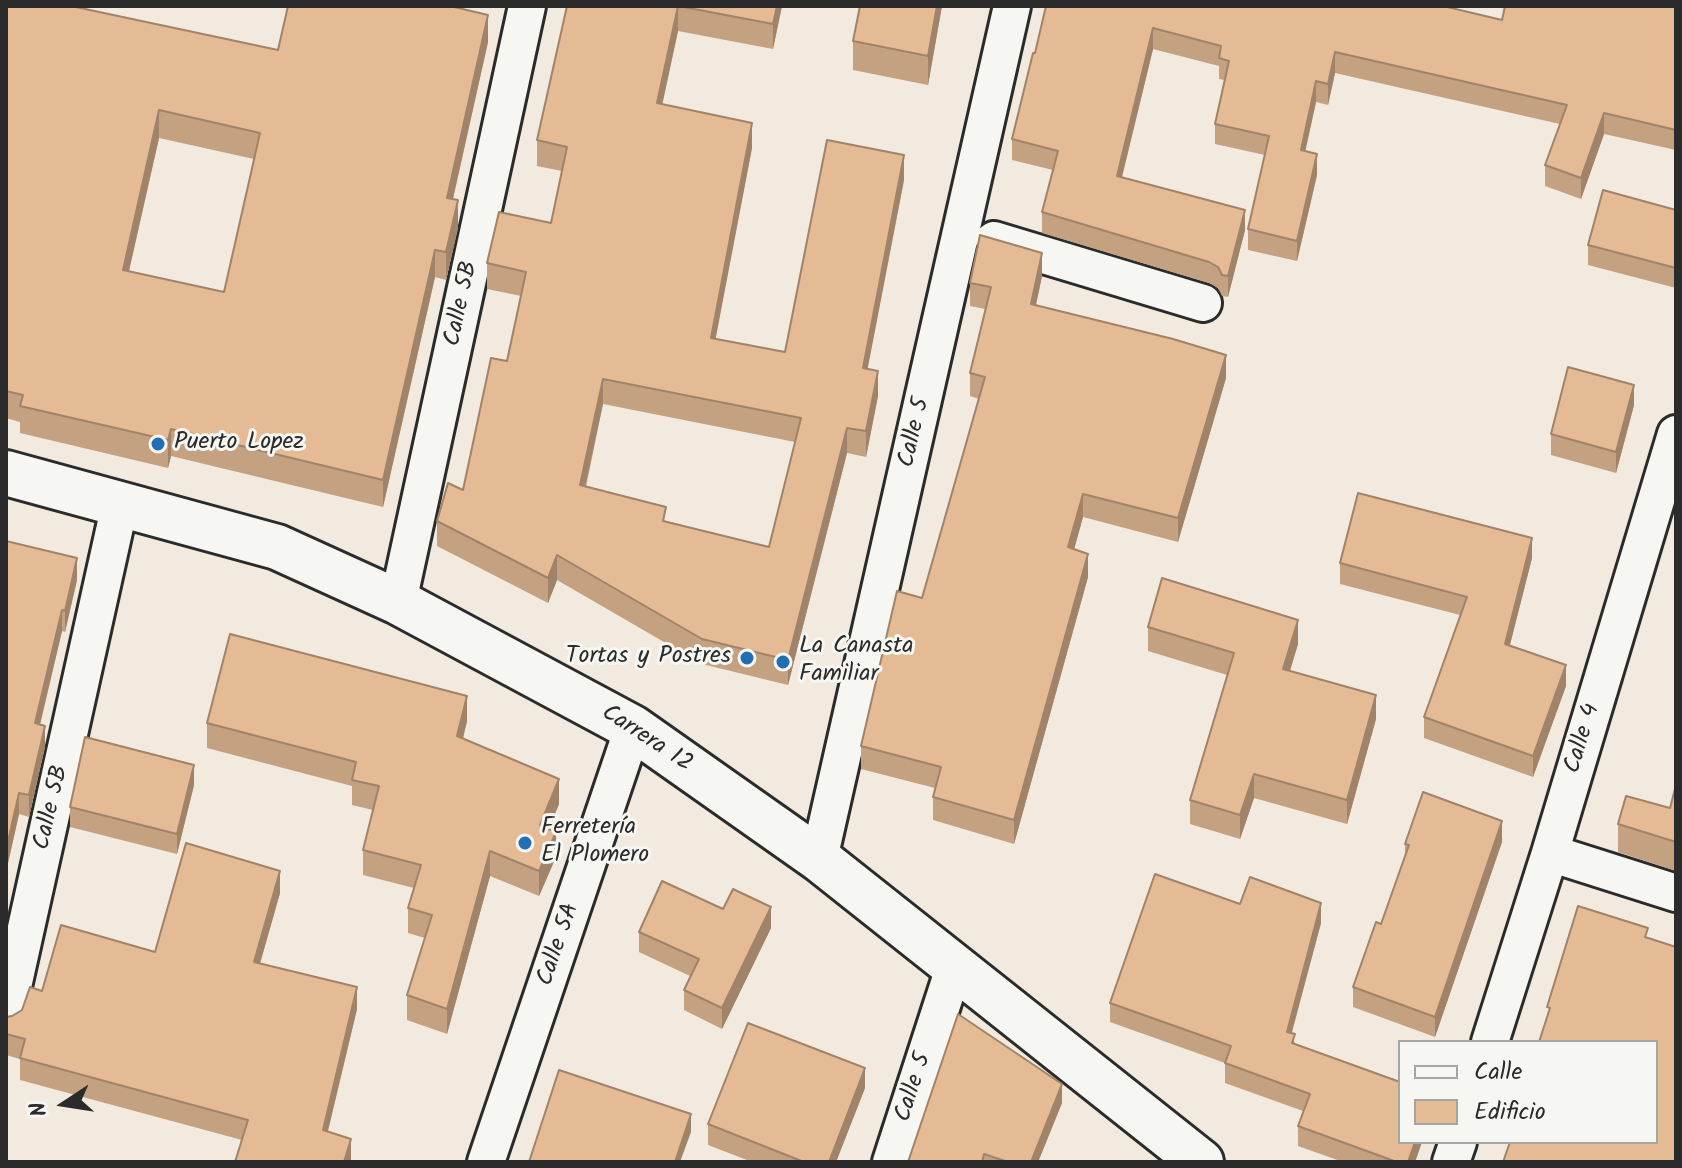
<!DOCTYPE html>
<meta charset="utf-8">
<style>
body{margin:0}
#map{position:relative;width:1682px;height:1168px;overflow:hidden;background:#f2eadf;font-family:Kalam,sans-serif}
canvas{display:block}
.frame{position:absolute;inset:0;border:8px solid #2b2b2b;pointer-events:none}
.legend{position:absolute;left:1398px;top:1040px;width:260px;height:104px;box-sizing:border-box;background:#f6f6f2;border:2px solid #a5a5a2;margin:0;padding:10px 14px;list-style:none;font-size:24px;color:#2b2b2b}
.legend li{display:flex;align-items:center;gap:16px;height:40px}
.legend b{width:40px;border:2px solid #a5a5a2}
.north{position:absolute;left:24px;top:1064px;width:80px;height:80px;-webkit-text-stroke:6px #f6f6f2;paint-order:stroke;rotate:258deg;font-size:22px;font-weight:700;line-height:32px;text-align:center;color:#2b2b2b}
.north::after{content:'';display:block;margin:auto;width:28px;height:36px;background:#2b2b2b;clip-path:polygon(50% 0,100% 100%,50% 72%,0 100%)}
</style>
<div id="map">
<canvas width="1682" height="1168"></canvas>
<div class="frame"></div>
<ul class="legend">
<li><b style="height:10px;background:#f6f6f2"></b>Calle</li>
<li><b style="height:22px;background:#e4bb95"></b>Edificio</li>
</ul>
<div class="north">N</div>
</div>
<script>
const ctx = document.querySelector('canvas').getContext('2d');
ctx.lineJoin = 'round';
function trace(path, color, width, dash) {
  ctx.strokeStyle = color;
  ctx.lineWidth = width;
  ctx.lineCap = dash ? 'butt' : 'round';
  ctx.setLineDash(dash || []);
  ctx.stroke(path);
}
function paint(path, color) {
  ctx.fillStyle = color;
  ctx.fill(path, 'evenodd');
}
function label(font, color, halo, rows, align = 'center') {
  ctx.font = font + ' Kalam,sans-serif';
  ctx.lineWidth = 6;
  ctx.setLineDash([]);
  ctx.textBaseline = 'middle';
  ctx.strokeStyle = halo;
  ctx.fillStyle = color;
  for (const [text, x, y, turn = 0] of rows) {
    ctx.save();
    ctx.translate(x, y);
    ctx.rotate((+turn || 0) * Math.PI / 180);
    ctx.textAlign = isNaN(turn) ? turn : align;
    if (halo) ctx.strokeText(text, 0, 0);
    ctx.fillText(text, 0, 0);
    ctx.restore();
  }
}
const minor = new Path2D(`
 M994,240L1203,303
 M398,602L527,6
 M1550,853L1676,893
 M819,859L1012,6
 M6,1018L120,504
 M1490,1042L1550,853L1676,434
 M486,1162L633,728
 M891,1162L954,968
 M1451,1162L1458,1142`);
const secondary = new Path2D(`
 M6,473L277,547L398,602L633,728L819,859L1201,1162`);
trace(minor, '#2b2b2b', 42);
trace(secondary, '#2b2b2b', 50);
trace(minor, '#f6f6f2', 36);
trace(secondary, '#f6f6f2', 44);
paint(new Path2D(`
 M6,6L278,50L488,42L453,199L458,228L446,280L435,277L383,507L171,456L168,468L20,433V422L6,418ZM159,138L254,159L224,292L129,271Z
 M567,6H782L773,49L678,31L662,104L752,148L715,339L785,352L904,180L867,369L878,396L866,457L847,453L788,685L702,664L557,580L548,603L437,546V521L463,490L507,361L521,296L487,289V263L551,223L562,171L537,166V140ZM603,404L795,442L769,547L666,521L586,487Z
 M860,6H942L928,85L853,70V41Z
 M1046,6L1502,20L1676,6V150L1604,134L1581,199L1545,186V165L1560,124L1335,73L1328,105L1316,102L1305,151L1317,175L1297,261L1248,250V229L1265,155L1215,144V124L1224,80L1219,79V66L1153,49L1122,177L1245,230L1228,297L1222,296L1218,288L1209,283L1042,233V212L1053,170L1012,160V139L1035,53Z
 M1676,210V288L1588,265V245Z
 M1042,276L1036,305L1226,378L1178,542L1083,517L1074,549L1088,577L1014,844L933,820V797L935,788L861,769V746L922,598L979,399L970,396V373L985,309L970,306V283Z
 M1634,405L1616,473L1551,455V434Z
 M6,541L77,580L65,632L62,631L40,725L45,747L29,817L19,814L6,872Z
 M1532,558L1510,645L1566,686L1533,777L1424,738V717L1460,615L1340,584V563Z
 M1148,627L1298,644L1290,671L1376,719L1347,824L1254,798L1240,839L1190,824V800L1227,675L1148,651Z
 M467,721L463,739L559,804L549,829L556,857L539,896L490,876L447,1034L407,1020V995L425,938L408,933V908L414,888L363,875V850L373,810L352,805V786L207,748V723Z
 M194,785L177,854L70,827V807Z
 M1676,785V871L1618,852V824L1670,808Z
 M1502,842L1435,1037L1353,1007V987L1381,924L1405,857V844Z
 M280,893L260,964L357,1009L328,1131L351,1160V1162H235L242,1140L20,1080V1059L6,1055V1017L12,1016L22,1010L42,991L155,952Z
 M1240,904L1321,923L1291,1033L1295,1044L1422,1142L1415,1162H1343L1298,1146V1126L1303,1111L1225,1083V1063L1110,1022V1003Z
 M723,909L771,928L722,1029L684,1010V990L690,976L639,952V932Z
 M865,1088L836,1162H752L708,1145V1124Z
 M1062,1103L1038,1162H908Z`), '#c4a180');
paint(new Path2D(`
 M678,6V31L657,129V103Z
 M777,6H782L773,49V24Z
 M937,6H942L928,85V56Z
 M488,15V42L447,225V198Z
 M1153,28V49L1117,197V176Z
 M1335,52V73L1328,105V84Z
 M1316,81V102L1301,171V150Z
 M159,110V138L123,297V270Z
 M1604,113V134L1581,199V178Z
 M752,123V148L711,363V338Z
 M1317,154V175L1297,261V241Z
 M904,155V180L863,393V368Z
 M458,200V228L446,280V252Z
 M1245,210V230L1228,297V276Z
 M435,250V277L383,507V480Z
 M1042,253V276L1031,328V304Z
 M1226,355V378L1178,542V518Z
 M878,371V396L866,457V431Z
 M603,379V404L580,510V485Z
 M1634,385V405L1616,473V452Z
 M847,428V453L788,685V660Z
 M171,429V456L168,468V440Z
 M1083,494V517L1068,571V547Z
 M1532,538V558L1505,664V644Z
 M1088,554V577L1014,844V820Z
 M557,555V580L548,603V578Z
 M77,558V580L65,632V611Z
 M62,610V631L35,745V723Z
 M1298,620V644L1283,693V669Z
 M1566,665V686L1533,777V756Z
 M1376,695V719L1347,824V800Z
 M467,696V721L457,761V736Z
 M45,726V747L29,817V795Z
 M194,765V785L177,854V834Z
 M1254,774V798L1240,839V815Z
 M559,779V804L540,850V825Z
 M19,793V814L6,872V850Z
 M1502,821V842L1435,1037V1017Z
 M556,832V857L539,896V871Z
 M490,851V876L447,1034V1009Z
 M280,871V893L254,984V962Z
 M1321,903V923L1287,1051V1032Z
 M771,907V928L722,1029V1008Z
 M357,987V1009L323,1151V1130Z
 M865,1068V1088L836,1162H829Z
 M1062,1084V1103L1038,1162H1031Z
 M691,1114V1132L680,1162H675Z
 M351,1139V1162H344Z
 M1415,1142H1422L1415,1162H1408Z`), '#a08368');
const building = new Path2D(`
 M6,6H71L278,50L288,6H450L488,15L447,198L458,200L446,252L435,250L383,480L171,429L168,440L20,406L23,395L6,391ZM159,110L260,133L224,292L123,270Z
 M567,6H777L773,24L678,6L657,103L752,123L711,338L785,352L827,140L904,155L863,368L878,371L866,431L847,428L788,660L702,639L557,555L548,578L437,521L448,483L463,490L491,358L507,361L526,272L487,263L499,212L551,223L567,147L537,140ZM603,379L801,418L769,547L663,521L666,507L580,485Z
 M860,6H937L928,56L853,41Z
 M1046,6H1443L1502,20L1505,6H1676V130L1604,113L1581,178L1545,165L1567,105L1335,52L1328,84L1316,81L1301,150L1317,154L1297,241L1248,229L1269,136L1215,124L1229,61L1219,58L1221,46L1153,28L1117,176L1245,210L1228,276L1222,275L1218,267L1209,262L1042,212L1058,151L1012,139L1033,53H1035Z
 M1603,190L1676,210V268L1588,245Z
 M980,235L1042,253L1031,304L1173,339L1226,355L1178,518L1083,494L1068,547L1088,554L1014,820L933,797L941,767L861,746L897,591L922,598L985,377L970,373L991,287L970,283Z
 M1568,367L1634,385L1616,452L1551,434Z
 M1358,493L1532,538L1505,644L1566,665L1533,756L1424,717L1467,597L1340,563Z
 M6,541L77,558L65,611L62,610L35,723L45,726L29,795L19,793L6,850Z
 M1162,578L1298,620L1283,669L1376,695L1347,800L1254,774L1240,815L1190,800L1234,653L1148,627Z
 M230,634L467,696L457,736L559,779L540,825L556,832L539,871L490,851L447,1009L407,995L432,915L408,908L421,865L363,850L379,786L352,780L356,762L207,723Z
 M85,737L194,765L177,834L70,807Z
 M1676,785V842L1618,824L1626,796L1670,808Z
 M1423,792L1502,821L1435,1017L1353,987L1376,922L1381,924L1409,845L1405,844Z
 M186,843L280,871L254,962L357,987L323,1130L351,1139L344,1162H235L248,1120L20,1058L25,1039L6,1034V1017L12,1016L22,1010L30,987L42,991L61,925L155,952Z
 M1155,874L1240,904L1250,877L1321,903L1287,1032L1295,1034L1292,1043L1400,1082V1142H1415L1408,1162H1397L1298,1126L1310,1094L1225,1063L1231,1046L1110,1003Z
 M662,881L723,909L733,889L771,907L722,1008L684,990L699,959L639,932Z
 M1578,906L1648,928L1645,937L1676,947V1162H1503L1510,1142H1656V1042H1539L1550,1008L1547,1007Z
 M958,1014L1062,1084L1031,1162H1008L984,1154L982,1162H908Z
 M748,1023L865,1068L829,1162H804L708,1124Z
 M559,1070L691,1114L675,1162H529Z`);
paint(building, '#e4bb95');
trace(building, '#a08368', 2);
for (const [x, y, r, color] of [
 [158,444,8,"#1f6fb2"],
 [747,658,8,"#1f6fb2"],
 [783,662,8,"#1f6fb2"],
 [525,843,8,"#1f6fb2"]
]) {
  const dot = new Path2D();
  dot.arc(x, y, r, 0, 2 * Math.PI);
  ctx.fillStyle = color;
  ctx.fill(dot);
  trace(dot, '#f6f6f2', 3);
}
label('24px', '#2b2b2b', '#f6f6f2', [
 ["Calle 5B",463,304,-78],
 ["Calle 5",916,433,-77],
 ["Calle 4",1584,739,-73],
 ["Carrera 12",646,740,33],
 ["Calle 5B",53,808,-77],
 ["Calle 5A",560,945,-71],
 ["Calle 5",915,1088,-72]
]);
label('24px', '#2b2b2b', '#f6f6f2', [
 ["Puerto Lopez",174,444],
 ["La Canasta",799,648],
 ["Familiar",799,676],
 ["Tortas y Postres",731,658,"right"],
 ["Ferretería",541,829],
 ["El Plomero",541,857]
], 'left');
</script>
